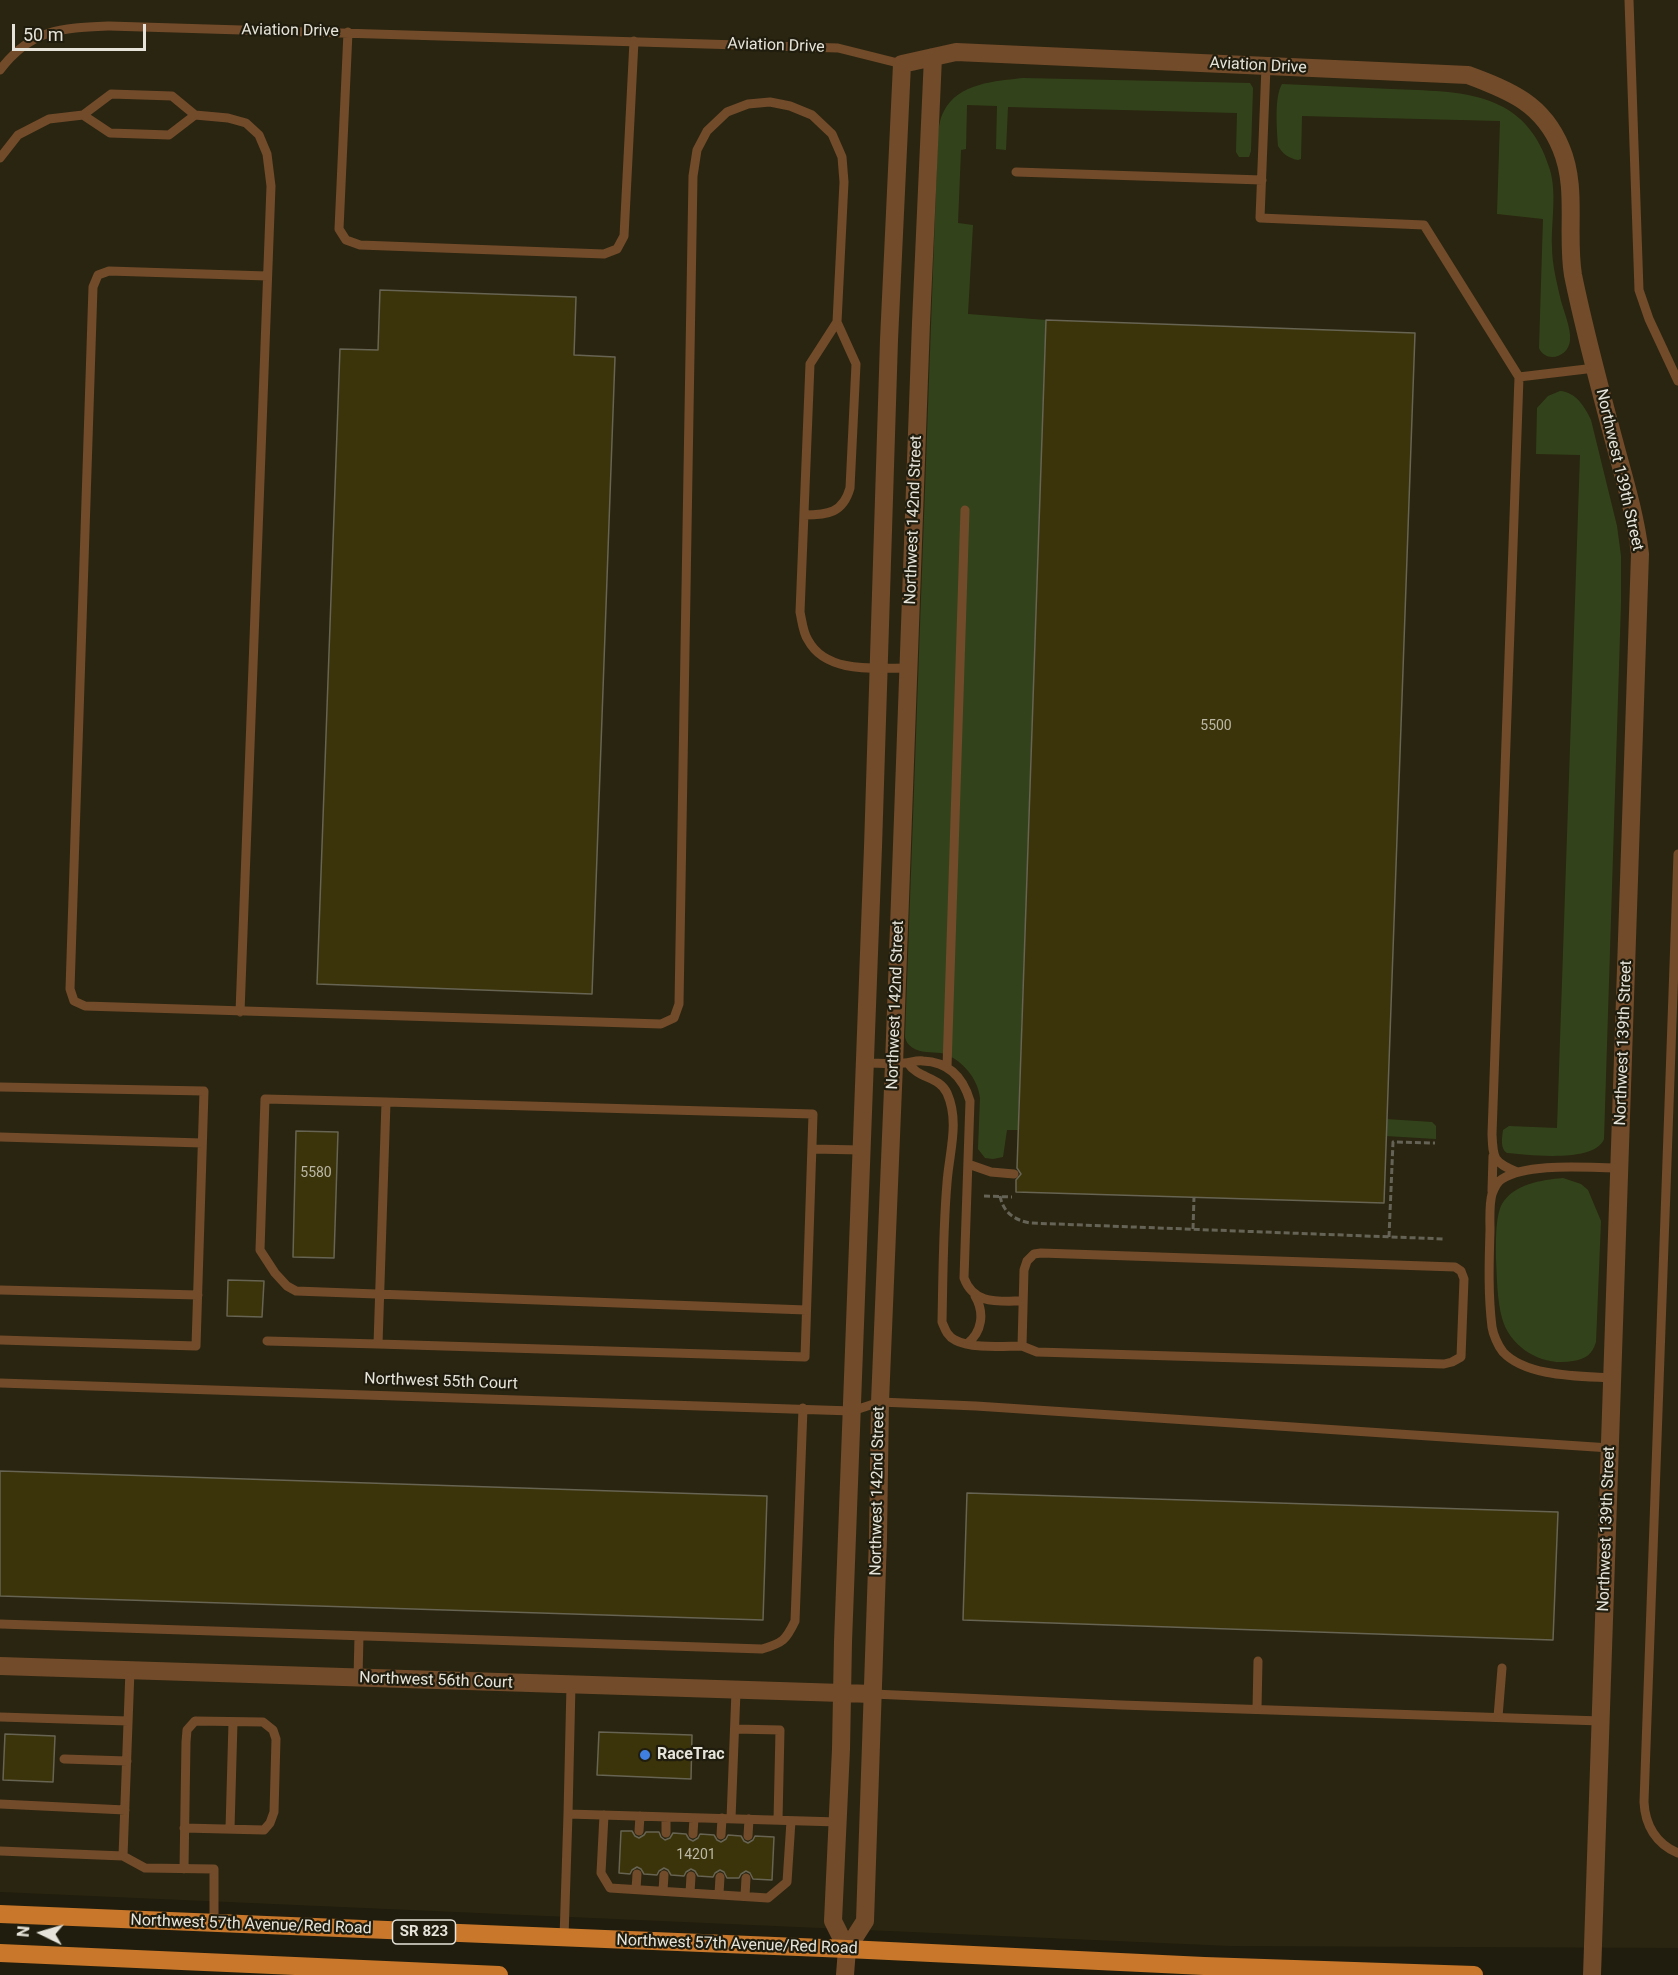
<!DOCTYPE html>
<style>
body{margin:0}
#map{position:relative;width:1678px;height:1975px;overflow:hidden;background:#201d0e;font-family:Roboto,sans-serif}
canvas{display:block}
.north{position:absolute;left:12px;top:1903px;width:60px;height:60px;-webkit-text-stroke:4px #201d0e;paint-order:stroke;rotate:275deg;font-size:16px;font-weight:700;line-height:24px;text-align:center;color:#e6e4da}
.north::after{content:'';display:block;margin:auto;width:21px;height:27px;background:#e6e4da;clip-path:polygon(50% 0,100% 100%,50% 72%,0 100%)}
.scale{position:absolute;left:12px;top:24px;width:134px;height:27px;box-sizing:border-box;border:3px solid #e6e4da;border-top:0;padding-left:8px;font-size:18px;line-height:21px;white-space:nowrap;color:#e6e4da;-webkit-text-stroke:4px #201d0e;paint-order:stroke}
</style>
<div id="map">
<canvas width="1678" height="1975"></canvas>
<div class="north">N</div>
<div class="scale">50 m</div>
</div>
<script>
const ctx = document.querySelector('canvas').getContext('2d');
ctx.lineJoin = 'round';
function paint(path, color) {
  ctx.fillStyle = color;
  ctx.fill(path, 'evenodd');
}
function trace(path, color, width, dash) {
  ctx.strokeStyle = color;
  ctx.lineWidth = width;
  ctx.lineCap = dash ? 'butt' : 'round';
  ctx.setLineDash(dash || []);
  ctx.stroke(path);
}
function label(font, color, halo, rows, align = 'center') {
  ctx.font = font + ' Roboto,sans-serif';
  ctx.lineWidth = 4.5;
  ctx.setLineDash([]);
  ctx.textBaseline = 'middle';
  ctx.strokeStyle = halo;
  ctx.fillStyle = color;
  for (const [text, x, y, turn = 0] of rows) {
    ctx.save();
    ctx.translate(x, y);
    ctx.rotate((+turn || 0) * Math.PI / 180);
    ctx.textAlign = isNaN(turn) ? turn : align;
    if (halo) ctx.strokeText(text, 0, 0);
    ctx.fillText(text, 0, 0);
    ctx.restore();
  }
}
paint(new Path2D(`
 M0,0H1678V1948L1230,1946L0,1892Z`), '#2a2510');
paint(new Path2D(`
 M1023,78L1250,83L1253,88L1251,151L1249,157H1239L1236,152L1237,113L1008,107L1006,150L996,149L997,106L967,105L966,149L961,150L958,223L973,225L968,314L1046,320L1018,1130H1007L1003,1157L993,1159L985,1158L978,1149L980,1098C978,1078 961,1058 941,1053C932,1052 920,1053 913,1048C908,1045 906,1041 905,1037L938,134C939,126 940,118 944,111C958,83 996,81 1023,78Z
 M1282,84C1319,86 1355,87 1391,89C1461,92 1526,89 1550,170C1557,194 1551,222 1552,247C1552,265 1557,283 1561,301C1564,312 1571,328 1570,340C1569,357 1546,364 1539,348L1543,219L1497,214L1500,121L1302,116L1301,159L1298,160C1288,158 1283,154 1278,146C1277,130 1274,97 1282,84Z
 M1560,391C1576,392 1585,407 1591,420L1617,526L1621,556V603L1604,1139C1595,1163 1529,1155 1507,1153C1500,1149 1502,1138 1503,1130L1509,1126L1557,1128L1580,455L1536,454L1537,408L1548,396Z
 M1386,1119L1432,1122L1436,1126V1139L1386,1136Z
 M1563,1178L1581,1184L1588,1190L1601,1221L1596,1342C1592,1355 1585,1359 1573,1361C1543,1367 1510,1348 1502,1318C1497,1299 1497,1278 1496,1259C1496,1244 1495,1217 1502,1204C1514,1184 1541,1180 1563,1178Z`), '#32431b');
const building = new Path2D(`
 M380,290L576,297L574,355L615,357L592,994L317,984L340,349L378,350Z
 M1046,320L1415,333L1384,1203L1016,1192V1180L1021,1174L1017,1168Z
 M296,1131L338,1132L334,1258L293,1257Z
 M228,1280L264,1281L262,1317L227,1316Z
 M0,1471L767,1496L763,1620L0,1596Z
 M967,1493L1558,1512L1553,1640L963,1620Z
 M599,1732L692,1735L691,1779L597,1775Z
 M5,1734L55,1736L53,1782L3,1780Z
 M621,1831H632L635,1836L639,1838L644,1835L646,1832H659L661,1837L665,1840L670,1838L673,1833L686,1834L689,1839L693,1841L698,1838L700,1834L714,1835L717,1840L721,1842L726,1839L728,1835L741,1836L744,1841L748,1843L753,1840L755,1836L774,1837L772,1880L753,1879L750,1873L746,1871L741,1874L739,1878H727L724,1872L720,1870L715,1873L713,1877L698,1876L695,1871L691,1869L686,1872L684,1876L671,1875L668,1870L664,1868L659,1871L657,1875L644,1874L641,1869L637,1867L632,1870L630,1874L619,1873Z`);
paint(building, '#3b3309');
trace(building, '#676453', 1.5);
trace(new Path2D(`
 M984,1196L1012,1197
 M1000,1196C1003,1212 1014,1220 1030,1223L1445,1239
 M1193,1229L1194,1197
 M1389,1237L1393,1142L1435,1143`), '#656356', 3, [6, 3]);
trace(new Path2D(`
 M1629,0L1639,290L1649,319L1678,381
 M348,32L339,229L346,240L360,245L604,254L617,249L624,236L634,41
 M1266,66L1260,218L1424,225L1519,377
 M0,70C31,29 61,28 109,26L838,48L902,64
 M83,115L110,133L169,135L195,115
 M0,158L18,135L49,119L83,115L111,94L172,96L195,115L228,118L246,123L259,135L267,154L271,186L240,1012
 M1016,172L1262,180
 M267,276L109,271L98,275L93,287L70,989L74,1001L85,1006L661,1024L674,1018L679,1004L693,176L697,150L707,131L727,112L748,104L770,102L790,106L812,115L832,134L842,157L844,182L837,322L856,364L850,488C843,513 828,515 804,515
 M837,322L810,364L800,612C802,621 803,633 808,640C826,674 876,668 908,668
 M1678,854L1644,1802C1645,1825 1656,1844 1678,1853
 M865,1063C878,1063 891,1064 904,1063C910,1063 916,1060 923,1061C949,1062 963,1077 970,1101L964,1278C974,1305 998,1301 1023,1301
 M908,1063C918,1079 939,1076 947,1093C960,1122 949,1153 947,1183C943,1229 943,1276 942,1322C945,1329 947,1336 955,1340C971,1349 1004,1346 1022,1346
 M947,1067L965,510
 M0,1087L204,1091L196,1346L0,1340
 M386,1102L813,1114L805,1357L378,1344Z
 M386,1102L265,1099L260,1250L275,1273L287,1286L296,1291L806,1310
 M0,1137L202,1143
 M812,1149L861,1150
 M968,1164L991,1172L1014,1174
 M1517,1172C1493,1162 1493,1159 1492,1134L1519,377L1595,368
 M1492,1191L1493,1156
 M1041,1253L1455,1267L1461,1271L1464,1279L1461,1357L1452,1362L1444,1364L1037,1352L1022,1346L1024,1270L1027,1261L1034,1254Z
 M0,1290L198,1295
 M267,1341L378,1344
 M967,1344C982,1332 985,1313 975,1296
 M1612,1378C1580,1376 1526,1377 1503,1352C1498,1346 1493,1334 1492,1327C1488,1295 1489,1262 1490,1230C1490,1219 1489,1205 1492,1194C1494,1189 1498,1181 1502,1179C1529,1162 1588,1168 1620,1168
 M0,1383L852,1411L880,1402L976,1406L1610,1448
 M0,1624L762,1649C783,1643 786,1640 795,1621L803,1408
 M358,1678L359,1636
 M571,1685L568,1814L838,1822
 M873,1694L1121,1705L1601,1721
 M1257,1709L1258,1661
 M0,1717L128,1721
 M1498,1717L1502,1668
 M735,1729L780,1730L778,1820
 M64,1759L127,1761
 M0,1804L125,1810
 M604,1815L601,1873L610,1888L768,1898L787,1882L791,1821
 M731,1819L736,1691
 M230,1829L233,1722
 M639,1831L640,1816
 M666,1833V1817
 M693,1834L694,1818
 M721,1835L722,1818
 M748,1836L749,1819
 M0,1851L123,1856L130,1670
 M123,1856L145,1868L214,1869V1923
 M184,1869L186,1742L187,1730L195,1721L263,1722L273,1730L276,1739L274,1812L270,1823L264,1830L184,1828
 M636,1889L637,1874
 M663,1891L664,1875
 M690,1893L691,1876
 M719,1894L720,1877
 M745,1896L746,1878
 M564,1938L568,1814`), '#724b2b', 9);
trace(new Path2D(`
 M0,1666L873,1694
 M847,1949L833,1921L841,1749L843,1642L873,847L889,340L902,64L956,52L1468,75C1511,91 1543,104 1561,148C1578,188 1566,233 1573,275C1585,334 1601,393 1617,452C1626,485 1636,519 1640,554L1592,1975
 M845,1975L847,1949L865,1921L878,1538L880,1402L894,1064L921,323L933,57`), '#724b2b', 18);
trace(new Path2D(`
 M0,1914L847,1949L1204,1966L1474,1975
 M0,1953L499,1975`), '#c9782b', 18);
for (const [x, y, r, color] of [
 [645,1755,6,"#3f7fe0"]
]) {
  const dot = new Path2D();
  dot.arc(x, y, r, 0, 2 * Math.PI);
  ctx.fillStyle = color;
  ctx.fill(dot);
  trace(dot, '#201d0e', 2);
}
label('14px', '#bbb8a6', null, [
 ["5500",1216,726],
 ["5580",316,1173],
 ["14201",696,1855]
]);
for (const [x, y, w] of [
 [424,1932,63]
]) {
  const box = new Path2D();
  box.roundRect(x - w / 2, y - 12, w, 24, 4.5);
  ctx.fillStyle = '#201d0e';
  ctx.fill(box);
  trace(box, '#e6e4da', 1.5);
}
label('bold 15px', '#e6e4da', null, [
 ["SR 823",424,1932]
]);
label('16px', '#e6e4da', '#201d0e', [
 ["Aviation Drive",290,31,1],
 ["Aviation Drive",776,46,2],
 ["Aviation Drive",1258,66,3],
 ["Northwest 139th Street",1619,470,77],
 ["Northwest 142nd Street",914,520,-88],
 ["Northwest 142nd Street",896,1005,-88],
 ["Northwest 139th Street",1624,1043,-88],
 ["Northwest 55th Court",441,1382,2],
 ["Northwest 142nd Street",878,1491,-89],
 ["Northwest 139th Street",1607,1529,-88],
 ["Northwest 56th Court",436,1681,2],
 ["Northwest 57th Avenue/Red Road",251,1925,2],
 ["Northwest 57th Avenue/Red Road",737,1945,2]
]);
label('bold 16px', '#e6e4da', '#201d0e', [
 ["RaceTrac",657,1755]
], 'left');
</script>
